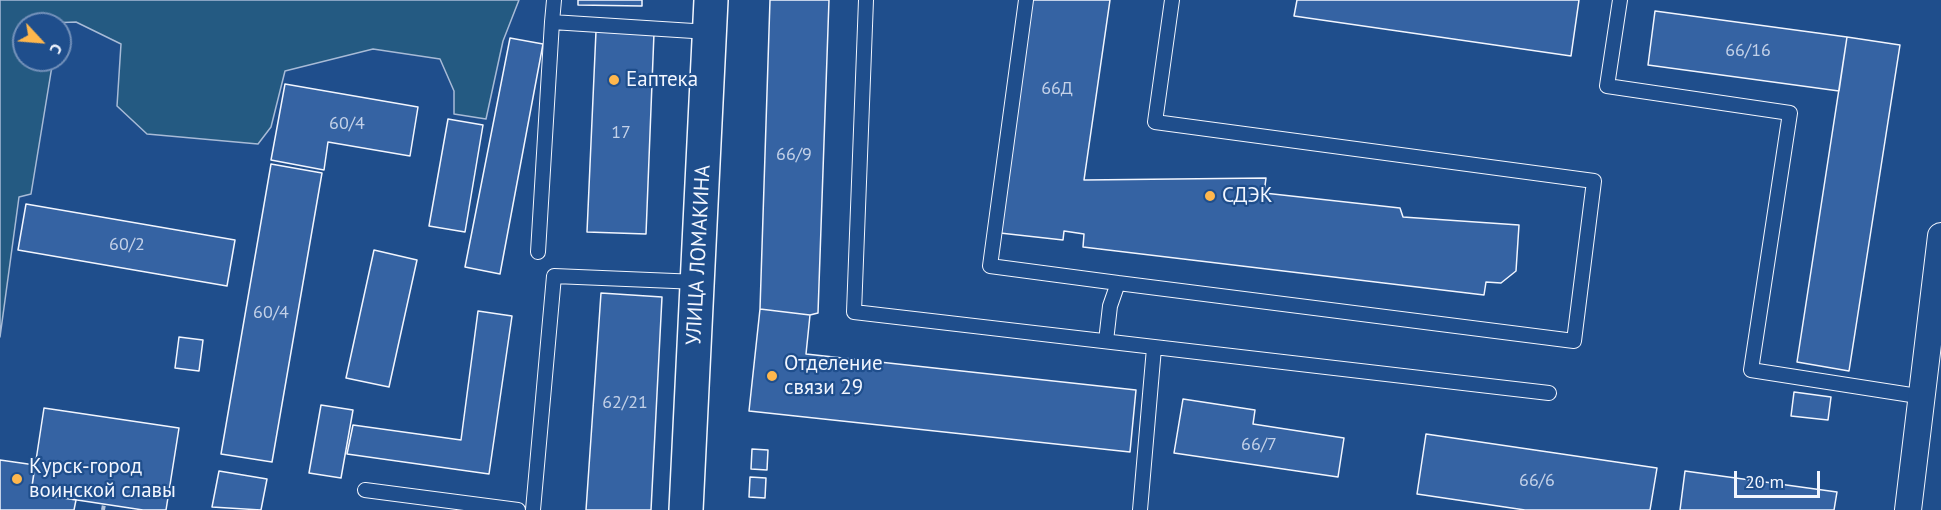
<!DOCTYPE html>
<meta charset="utf-8">
<style>
body{margin:0}
#map{position:relative;width:1941px;height:510px;overflow:hidden;background:#1f4e8c;font-family:"PT Sans",sans-serif}
canvas{display:block}
.north{position:absolute;left:12px;top:12px;width:60px;height:60px;box-sizing:border-box;background:#1f4e8c;border:2px solid #7391ba;border-radius:50%;rotate:116deg;font-size:16px;font-weight:700;line-height:24px;text-align:center;color:#f2f6ff}
.north::after{content:'';display:block;margin:auto;width:21px;height:27px;background:#ffb74d;clip-path:polygon(50% 0,100% 100%,50% 72%,0 100%)}
.scale{position:absolute;left:1734px;top:471px;width:86px;height:27px;box-sizing:border-box;border:3px solid #f2f6ff;border-top:0;padding-left:8px;font-size:18px;line-height:21px;white-space:nowrap;color:#f2f6ff;-webkit-text-stroke:4px #1f4e8c;paint-order:stroke}
</style>
<div id="map">
<canvas width="1941" height="510"></canvas>
<div class="north">С</div>
<div class="scale">20 m</div>
</div>
<script>
const ctx = document.querySelector('canvas').getContext('2d');
ctx.lineJoin = 'round';
function paint(path, color) {
  ctx.fillStyle = color;
  ctx.fill(path, 'evenodd');
}
function trace(path, color, width, dash) {
  ctx.strokeStyle = color;
  ctx.lineWidth = width;
  ctx.lineCap = dash ? 'butt' : 'round';
  ctx.setLineDash(dash || []);
  ctx.stroke(path);
}
function label(font, color, halo, rows, align = 'center') {
  ctx.font = font + ' "PT Sans",sans-serif';
  ctx.lineWidth = 4.5;
  ctx.setLineDash([]);
  ctx.textBaseline = 'middle';
  ctx.strokeStyle = halo;
  ctx.fillStyle = color;
  for (const [text, x, y, turn = 0] of rows) {
    ctx.save();
    ctx.translate(x, y);
    ctx.rotate((+turn || 0) * Math.PI / 180);
    ctx.textAlign = isNaN(turn) ? turn : align;
    if (halo) ctx.strokeText(text, 0, 0);
    ctx.fillText(text, 0, 0);
    ctx.restore();
  }
}
const green = new Path2D(`
 M0,0H519L503,41L486,119L454,114V91L440,59L373,49L285,71L271,127L258,144L147,134L117,106L121,44L76,22L24,24V60H53L31,194L19,197L0,337Z`);
paint(green, '#245a82');
trace(green, '#a8bbd7', 1.5);
const building = new Path2D(`
 M578,0H642V6L578,5Z
 M770,0H829L818,313L810,315L760,309Z
 M1028,0H1110L1084,180L1266,178L1264,193L1400,208L1403,217L1519,225L1516,271L1501,283L1486,282L1484,295L1083,247L1084,234L1064,231L1063,240L1000,233Z
 M1297,0H1579L1571,56L1294,16Z
 M1655,11L1847,37L1839,91L1648,65Z
 M596,31L654,33L646,234L587,232Z
 M1847,37L1900,45L1849,371L1797,362Z
 M510,38L543,44L500,274L465,267Z
 M285,84L418,107L410,156L328,142L324,170L271,160Z
 M448,119L483,125L465,232L429,226Z
 M271,164L322,173L272,462L221,454Z
 M26,204L235,240L227,286L18,250Z
 M374,250L417,260L389,387L346,378Z
 M601,293L662,297L651,510H586Z
 M760,309L810,315L806,354L1136,390L1130,452L749,411Z
 M478,311L512,316L489,474L347,454L353,425L461,440Z
 M179,337L203,340L199,371L175,368Z
 M1794,392L1831,397L1828,420L1791,416Z
 M1183,399L1255,410L1253,424L1344,438L1338,477L1174,453Z
 M321,405L353,410L341,478L309,473Z
 M44,408L179,428L166,510H143L31,493Z
 M1426,434L1657,468L1650,510H1525L1417,494Z
 M752,449L768,450L767,470L751,469Z
 M0,460L35,465L31,493L76,500L74,510H0Z
 M219,471L267,479L261,510L212,507Z
 M1685,471L1837,492L1834,510H1680Z
 M750,477L766,478L765,498L749,497Z`);
paint(building, '#3563a3');
trace(building, '#f2f6ff', 1.5);
const service = new Path2D(`
 M866,0L854,312L1549,393
 M1026,0L990,266L1118,283L1110,306L1106,341
 M1620,0L1607,86L1790,113L1751,370L1924,397
 M552,22L554,0
 M538,252L552,22L709,32
 M1118,283L1574,341L1594,181L1155,122L1172,0
 M365,490L518,510
 M533,510L554,276L698,282
 M1140,510L1154,348`);
const minor = new Path2D(`
 M1908,510L1941,236`);
const secondary = new Path2D(`
 M686,510L711,0`);
trace(service, '#f2f6ff', 16);
trace(minor, '#f2f6ff', 28);
trace(secondary, '#f2f6ff', 36);
trace(new Path2D(`
 M103,510L104,504`), '#b3c4dc', 4, [4.5, 3]);
trace(service, '#1f4e8c', 14);
trace(minor, '#1f4e8c', 26);
trace(secondary, '#1f4e8c', 33);
for (const [x, y, r, color] of [
 [614,80,6,"#ffb74d"],
 [1210,196,6,"#ffb74d"],
 [772,376,6,"#ffb74d"],
 [17,479,6,"#ffb74d"]
]) {
  const dot = new Path2D();
  dot.arc(x, y, r, 0, 2 * Math.PI);
  ctx.fillStyle = color;
  ctx.fill(dot);
  trace(dot, '#1f4e8c', 2);
}
label('18px', '#c3d1e8', null, [
 ["66/16",1748,51],
 ["66Д",1057,89],
 ["60/4",347,124],
 ["17",621,133],
 ["66/9",794,155],
 ["60/2",127,245],
 ["60/4",271,313],
 ["62/21",625,403],
 ["66/7",1259,445],
 ["66/6",1537,481]
]);
label('21px', '#f2f6ff', '#1f4e8c', [
 ["Еаптека",626,80],
 ["СДЭК",1222,196],
 ["Отделение",784,364],
 ["связи 29",784,388],
 ["Курск-город",29,467],
 ["воинской славы",29,491]
], 'left');
label('21px', '#f2f6ff', '#1f4e8c', [
 ["УЛИЦА ЛОМАКИНА",699,255,-87]
]);
</script>
